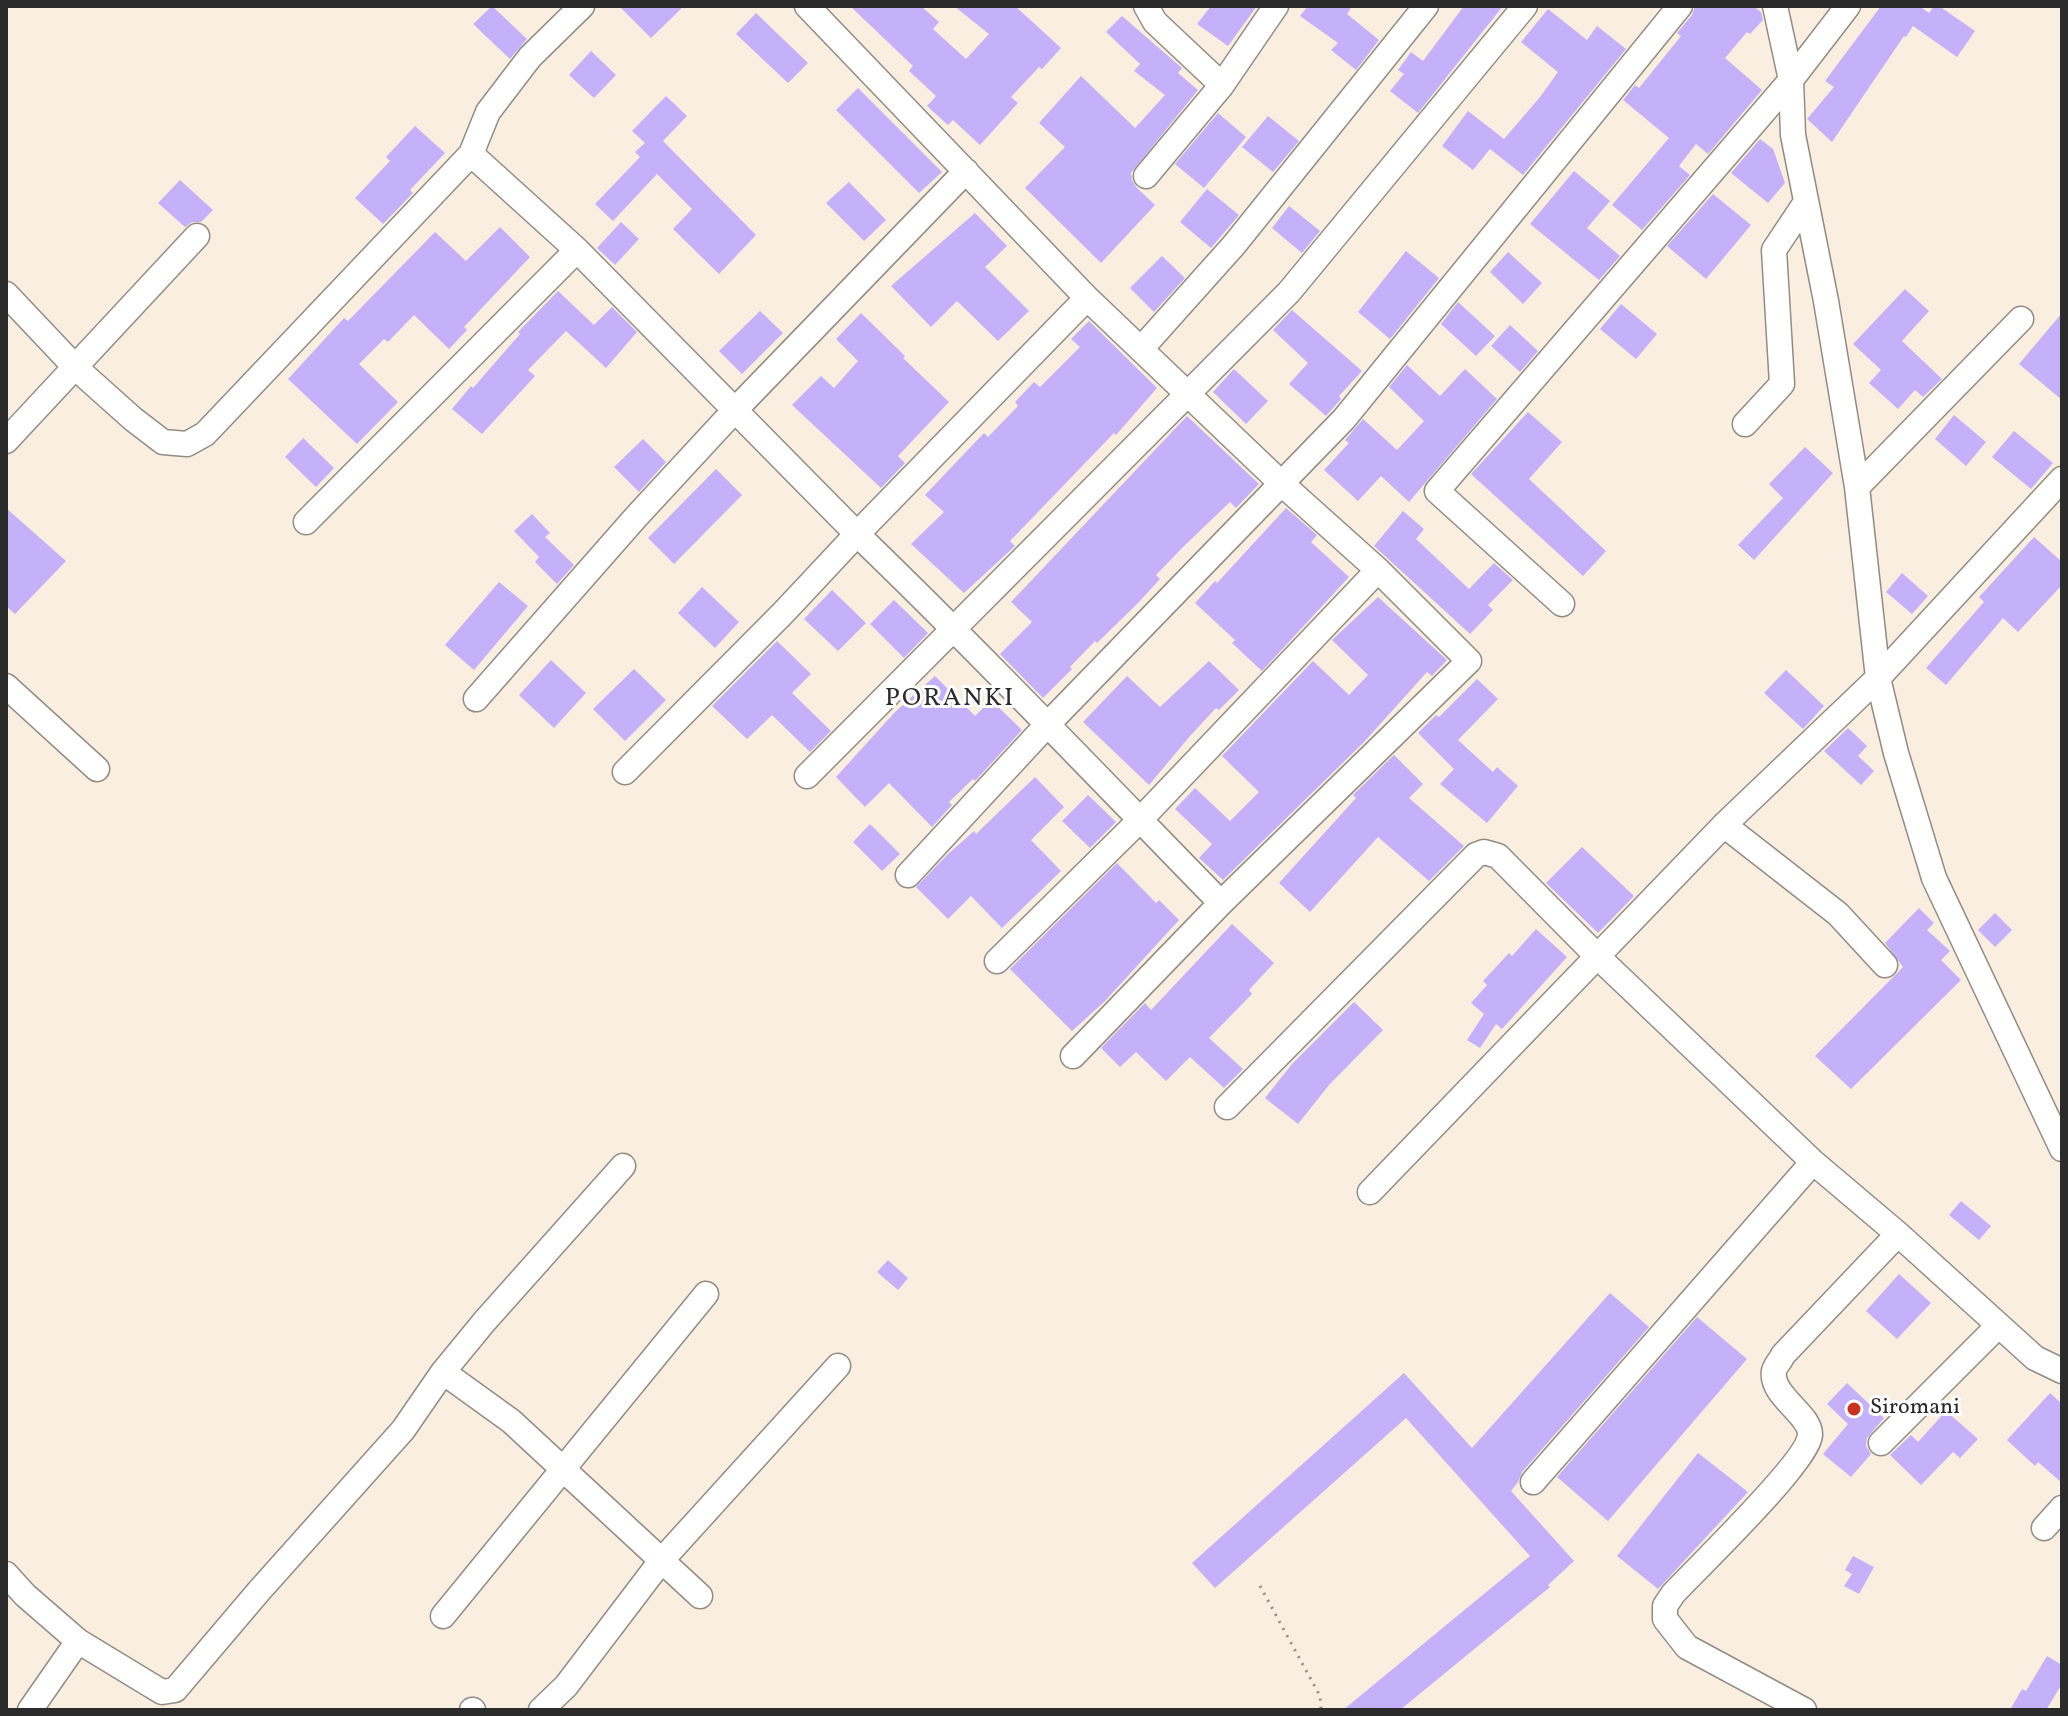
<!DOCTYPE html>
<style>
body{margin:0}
#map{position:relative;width:2068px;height:1716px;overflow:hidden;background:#f9eedf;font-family:Vollkorn,serif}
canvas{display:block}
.frame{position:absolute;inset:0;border:8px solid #2b2b2b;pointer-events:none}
</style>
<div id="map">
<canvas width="2068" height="1716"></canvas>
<div class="frame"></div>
</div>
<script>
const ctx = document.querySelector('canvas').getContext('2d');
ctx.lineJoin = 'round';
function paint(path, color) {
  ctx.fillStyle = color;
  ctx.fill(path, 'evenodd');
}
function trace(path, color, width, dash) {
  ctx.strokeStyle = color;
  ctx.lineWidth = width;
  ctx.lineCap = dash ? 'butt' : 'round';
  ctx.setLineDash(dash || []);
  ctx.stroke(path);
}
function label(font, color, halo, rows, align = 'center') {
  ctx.font = font + ' Vollkorn,serif';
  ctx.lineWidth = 6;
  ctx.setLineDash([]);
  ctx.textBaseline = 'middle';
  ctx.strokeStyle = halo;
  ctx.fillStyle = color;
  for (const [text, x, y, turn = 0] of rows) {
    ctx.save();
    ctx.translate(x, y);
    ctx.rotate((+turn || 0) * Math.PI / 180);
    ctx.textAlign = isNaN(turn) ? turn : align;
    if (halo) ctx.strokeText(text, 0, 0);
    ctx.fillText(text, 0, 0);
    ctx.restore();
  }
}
paint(new Path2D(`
 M492,6L527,39L510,59L473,24Z
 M619,6H684L651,38Z
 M850,6H921L939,22L933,29L966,59L989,34L954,6H1015L1061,48L1042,69L1039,67L1011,97L1018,103L980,145L953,120L948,125L927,106L936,96L909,71L913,66Z
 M1211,6H1257L1228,46L1197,24Z
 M1308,6H1352L1347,14L1379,40L1356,70L1331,50L1338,43L1300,16Z
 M1464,6H1503L1418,113L1390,91L1404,74L1398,70L1411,52L1423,61Z
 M1695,6H1753L1761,12L1763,20L1750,34L1747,32L1725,58L1762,90L1708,154L1696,144L1679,166L1690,175L1642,230L1612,205L1669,138L1623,100L1635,85L1639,88L1681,36L1677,33L1692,15Z
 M1881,6H1919L1929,13L1934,6H1939L1975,31L1957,57L1913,26L1906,37L1904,36L1832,142L1807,119L1834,87L1825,81Z
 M1548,9L1587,40L1597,26L1626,49L1523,175L1490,149L1473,170L1442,146L1468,111L1504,139L1540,97L1558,72L1521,42Z
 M756,13L808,63L788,83L736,34Z
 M1122,16L1182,68L1178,73L1198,90L1131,173L1132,180L1136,187L1155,205L1101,263L1025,188L1065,147L1039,123L1081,76L1135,128L1165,95L1134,71L1140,64L1106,32Z
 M591,51L616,75L594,98L569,75Z
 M858,88L942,172L919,193L836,110Z
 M666,96L687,116L663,141L756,235L719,274L673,229L692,209L657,174L613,221L595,204L640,157L635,152L645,143L632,131Z
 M1218,113L1246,137L1204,188L1175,164Z
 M1268,116L1299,141L1273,172L1242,147Z
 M415,126L445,153L410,190L413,193L383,224L355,198L390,161L386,157Z
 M1760,139L1773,149L1785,183L1768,203L1731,173Z
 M1574,171L1610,201L1587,228L1620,256L1599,280L1530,224Z
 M180,180L213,210L201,222H192L185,227L158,203Z
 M849,182L886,220L864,241L826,203Z
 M1207,189L1239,215L1211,248L1180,222Z
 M1713,194L1751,225L1706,279L1667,246Z
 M1289,206L1320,231L1302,253L1272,228Z
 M975,213L1007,246L985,267L1029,311L998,341L957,301L931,327L891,286Z
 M621,222L639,239L615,265L597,248Z
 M500,227L530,257L464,327L467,330L449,349L414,315L388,342L384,339L359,364L398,402L357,444L288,379L344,318L348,321L435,232L466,261Z
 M1406,251L1439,278L1390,339L1358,312Z
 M1508,252L1542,283L1523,304L1490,272Z
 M1162,256L1185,278L1154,312L1130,288Z
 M1905,289L1929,311L1902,341L1942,379L1923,397L1915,390L1898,409L1869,383L1881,370L1853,344Z
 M558,291L594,325L612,307L637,332L606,368L566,331L528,370L535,376L482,434L452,409L471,386L473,388L520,334L518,332Z
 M1458,302L1495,336L1476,356L1441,324Z
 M1621,304L1657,334L1636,359L1600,329Z
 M1292,310L1362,371L1339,396L1341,399L1326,416L1289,384L1308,363L1273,330Z
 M760,311L783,333L742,374L719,351Z
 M861,313L905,356L903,358L949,402L898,456L905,463L881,488L792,405L821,376L834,388L858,361L836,339Z
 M2062,313V400L2019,364Z
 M1089,321L1157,388L1116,435L1114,433L1010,541L1015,546L964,593L911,544L944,512L925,495L984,433L988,437L1018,406L1015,402L1034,382L1040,387L1080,347L1071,339Z
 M1510,325L1538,351L1520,372L1491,346Z
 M1407,365L1440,396L1465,369L1497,399L1409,502L1381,476L1358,501L1324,470L1349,443L1345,440L1363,419L1397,450L1424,421L1389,387Z
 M1234,369L1268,401L1246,424L1213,392Z
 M1528,412L1562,442L1529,479L1606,551L1583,576L1471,474Z
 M1954,415L1986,442L1966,466L1935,439Z
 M1187,416L1259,484L1236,508L1230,502L1184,546L1156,575L1160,579L1138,603L1097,643L1095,641L1070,667L1072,669L1043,698L1000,654L1032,622L1011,602Z
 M2014,431L2053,463L2031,489L1992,457Z
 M303,438L334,468L316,487L285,457Z
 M643,439L666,462L639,492L614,467Z
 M1805,447L1833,473L1754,560L1738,545L1783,498L1769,484Z
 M716,469L742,495L674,564L648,538Z
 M6,508L66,561L15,614L6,606Z
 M1286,508L1317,535L1311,542L1349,577L1262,671L1232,643L1235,640L1195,603L1215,581L1217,583Z
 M1403,511L1424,529L1416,539L1469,589L1494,563L1513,580L1488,605L1493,610L1470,634L1374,546Z
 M532,514L550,533L545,537L574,565L557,584L535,562L539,557L514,531Z
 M2034,537L2062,562V585L2018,632L2003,618L1946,685L1926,668L1984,602L1979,597Z
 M1902,573L1928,596L1912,614L1886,592Z
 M499,582L528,606L474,670L445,645Z
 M702,587L739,622L715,648L678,613Z
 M832,590L866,623L838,651L804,619Z
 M1378,597L1447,660L1432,676L1427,672L1364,742L1223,880L1199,858L1212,844L1175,809L1195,788L1230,821L1259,792L1222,756L1313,661L1349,695L1368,675L1332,640Z
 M894,600L928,633L904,658L870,624Z
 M777,641L811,674L792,693L831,731L810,752L772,715L747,739L712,706Z
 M551,660L586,693L554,728L519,695Z
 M1209,661L1239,690L1219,710L1216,708L1190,736L1149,785L1083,722L1127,676L1160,707Z
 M634,669L666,700L625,741L593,709Z
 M1786,670L1824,706L1803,729L1764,693Z
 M935,676L975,716L991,700L1022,730L975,781L973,779L949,802L952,805L932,827L889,783L865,807L836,777L895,712Z
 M1477,679L1498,699L1458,740L1493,772L1497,767L1518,786L1487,823L1440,784L1454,769L1418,733L1436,715L1439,717Z
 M1848,728L1867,746L1858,756L1874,771L1861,785L1824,751Z
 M1394,755L1423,784L1409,798L1464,846L1429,881L1378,837L1310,912L1279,883L1356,798L1353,795Z
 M1035,777L1064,807L1031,840L1061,871L1002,928L971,896L948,919L916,887L947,855L974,831L976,834Z
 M1088,795L1116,822L1090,848L1062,821Z
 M870,824L900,854L882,871L853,842Z
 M1582,847L1634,896L1598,933L1546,883Z
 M1117,863L1156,903L1159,900L1179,920L1105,1001L1072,1031L1010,969Z
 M1919,908L1934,923L1927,930L1950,951L1941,960L1961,980L1851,1089L1815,1056L1903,967L1885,943Z
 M1995,913L2012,930L1995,947L1978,930Z
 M1232,924L1274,963L1249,990L1252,994L1209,1038L1243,1069L1224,1088L1190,1057L1166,1081L1136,1052L1120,1067L1101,1048L1145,1003L1151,1010Z
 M1536,929L1567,957L1502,1029L1496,1024L1480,1048L1467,1040L1484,1014L1471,1003L1487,985L1483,981L1509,953L1512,956Z
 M1354,1002L1383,1030L1329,1085L1298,1124L1265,1098L1292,1064Z
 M1961,1201L1991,1226L1979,1240L1949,1215Z
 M888,1260L908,1278L898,1290L877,1272Z
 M1899,1274L1931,1303L1897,1339L1866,1311Z
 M1610,1293L1649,1327L1522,1472L1518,1482L1511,1491L1574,1561L1548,1585L1550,1587L1400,1710H1343L1530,1556L1406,1418L1215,1588L1192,1563L1404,1373L1472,1448Z
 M1697,1317L1747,1359L1608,1521L1557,1477Z
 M1847,1383L1884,1418L1867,1438L1866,1446L1871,1454L1851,1477L1823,1454L1848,1424L1827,1404Z
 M2050,1393L2062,1404V1483L2038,1462L2035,1466L2007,1440Z
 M1946,1411L1978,1439L1960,1458L1953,1452L1921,1485L1890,1455L1911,1435L1918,1442Z
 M1698,1453L1748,1492L1658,1589L1617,1556Z
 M1853,1556L1874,1567L1859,1594L1844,1586L1852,1574L1845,1570Z
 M2047,1656L2062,1665V1684L2046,1710H2010L2022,1689L2026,1691Z`), '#c4b1f9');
const minor = new Path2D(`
 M807,6L1087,298L1282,484L1378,570L1469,661L1221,903L1073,1056
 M1146,6L1155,22L1222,85
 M1775,6L1791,80L1793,135L1826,301L1857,487L1878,678L1896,753L1934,878L2062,1149
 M471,154L488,112L530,57L582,6
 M1146,176L1222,85L1276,6
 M6,294L76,368L133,419L163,442L187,444L205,434L471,154L577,250
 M1141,349L1234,245L1426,6
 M1745,424L1782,384L1774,250L1806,202
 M6,441L197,236
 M1857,487L2021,319
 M306,522L577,250L857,534L1087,298
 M1562,604L1437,491L1791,80L1848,6
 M6,686L97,769
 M476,699L636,517L734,411L966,171
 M625,772L784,612L857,534C981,654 1100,779 1221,903
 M807,776L1289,292L1525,6
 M1724,825L1838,914L1885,965
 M908,875L1046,726L1344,419L1680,6
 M997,961L1140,820L1378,570
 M1227,1107L1476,855L1484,852L1498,856L1597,956L1813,1162L1898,1234L2035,1358L2062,1371
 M1370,1192L1724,825L1878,678L2062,479
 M443,1372L511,1421L700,1596
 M1881,1443L1998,1326
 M1533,1482L1813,1162
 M2044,1528L2062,1508
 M6,1574L25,1595L78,1641L162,1692L175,1690L259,1591L403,1430L443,1372L484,1322L623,1166
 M443,1616L706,1294
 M30,1710L78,1641
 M472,1710H473
 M541,1710L566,1686L661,1561L838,1366
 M1804,1710L1687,1647L1665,1619V1606L1673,1594C1697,1568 1808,1462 1810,1435C1811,1414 1770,1396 1774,1371C1775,1366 1781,1360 1783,1355L1898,1234`);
trace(minor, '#928c85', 27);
trace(new Path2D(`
 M1260,1586L1320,1696L1321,1710`), '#928c85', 3, [2, 6]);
trace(minor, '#fff', 24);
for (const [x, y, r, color] of [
 [1854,1409,8,"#c8321e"]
]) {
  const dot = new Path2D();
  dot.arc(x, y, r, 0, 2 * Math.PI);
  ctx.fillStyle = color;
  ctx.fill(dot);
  trace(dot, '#fff', 3);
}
label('22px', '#2b2b2b', '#fff', [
 ["Siromani",1870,1409]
], 'left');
ctx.letterSpacing = '2px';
label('26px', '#2b2b2b', '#fff', [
 ["PORANKI",950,700]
]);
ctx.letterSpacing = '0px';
</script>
